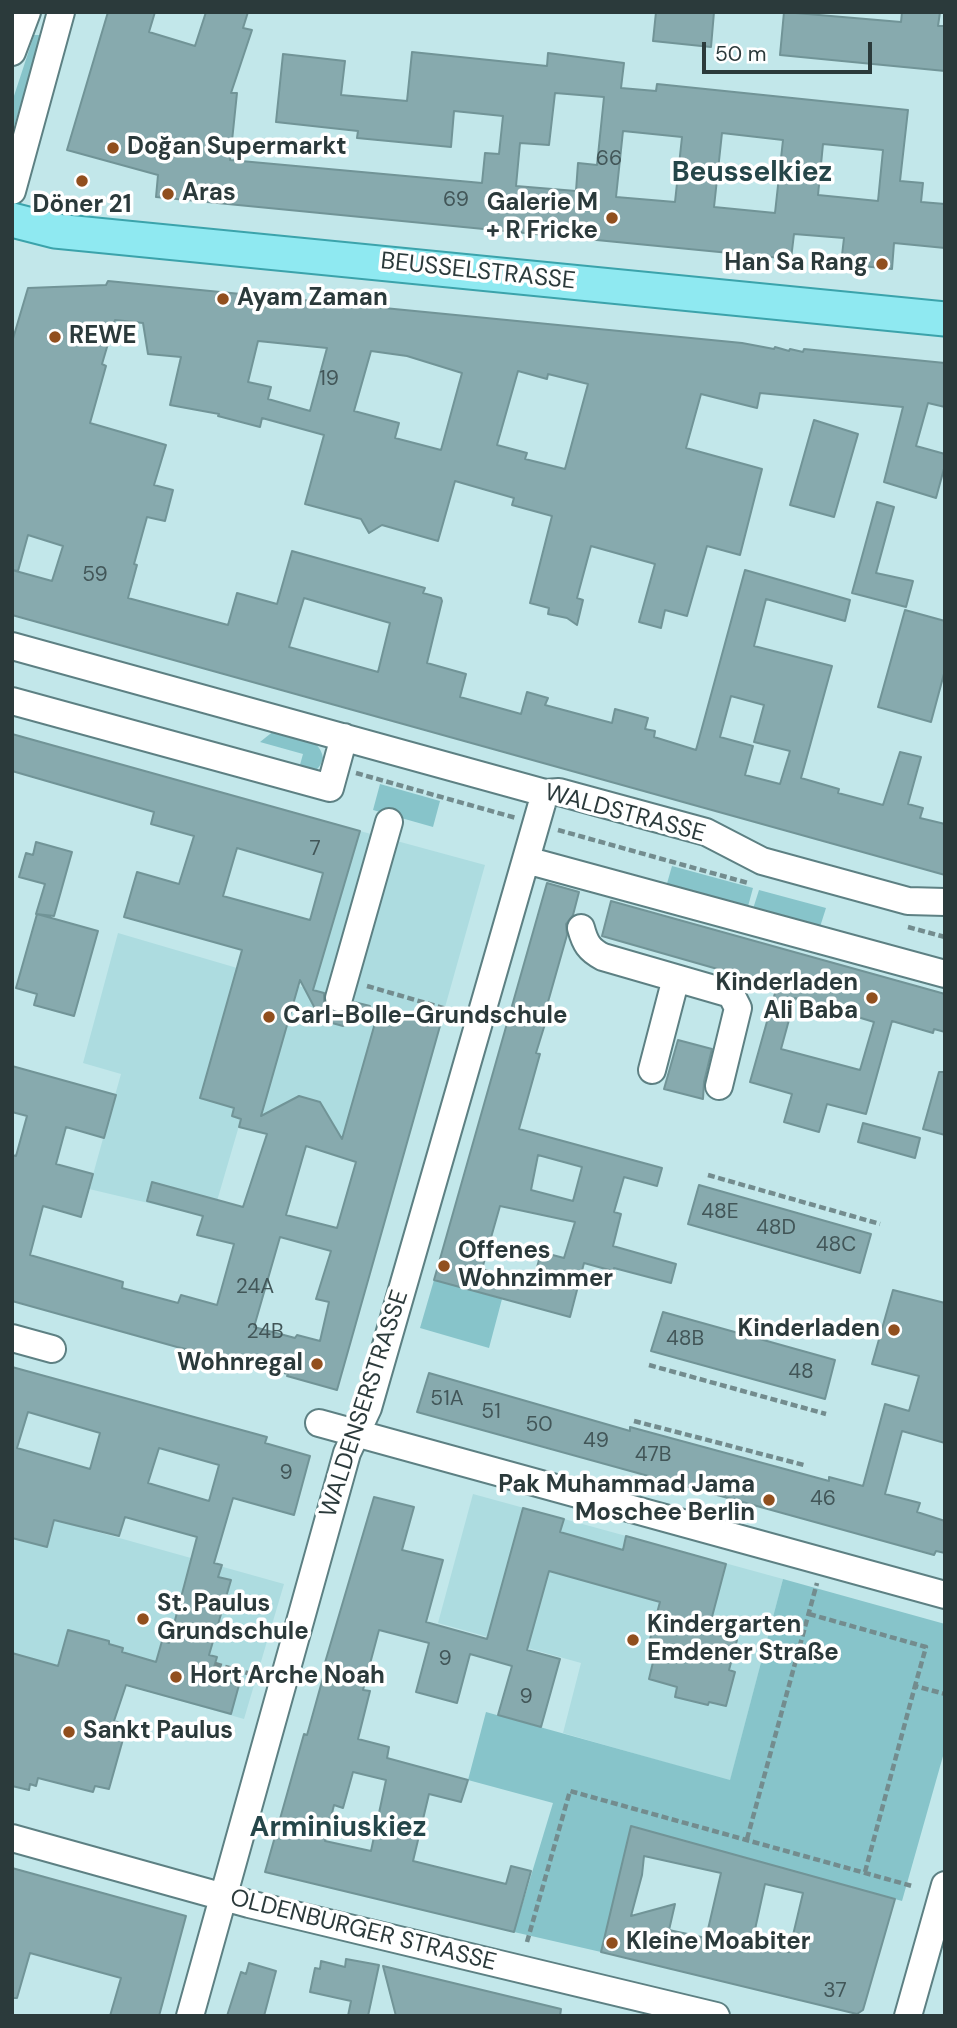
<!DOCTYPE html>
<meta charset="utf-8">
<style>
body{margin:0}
#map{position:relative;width:957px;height:2028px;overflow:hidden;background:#c2e7ea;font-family:"DM Sans",sans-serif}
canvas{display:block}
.frame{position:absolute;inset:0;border:14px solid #2b3a3b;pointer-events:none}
.scale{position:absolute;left:702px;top:42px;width:170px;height:32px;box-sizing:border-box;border:4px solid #2b3a3b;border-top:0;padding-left:9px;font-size:21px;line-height:24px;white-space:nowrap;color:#2b3a3b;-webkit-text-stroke:5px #fff;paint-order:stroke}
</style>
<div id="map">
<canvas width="957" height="2028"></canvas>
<div class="frame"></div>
<div class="scale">50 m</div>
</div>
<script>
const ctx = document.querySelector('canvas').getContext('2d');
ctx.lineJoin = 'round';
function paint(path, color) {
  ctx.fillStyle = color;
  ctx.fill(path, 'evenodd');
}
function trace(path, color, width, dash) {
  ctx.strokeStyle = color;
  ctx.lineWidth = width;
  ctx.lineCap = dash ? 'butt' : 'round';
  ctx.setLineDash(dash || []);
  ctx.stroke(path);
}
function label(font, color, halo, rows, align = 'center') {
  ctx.font = font + ' "DM Sans",sans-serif';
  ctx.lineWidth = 7;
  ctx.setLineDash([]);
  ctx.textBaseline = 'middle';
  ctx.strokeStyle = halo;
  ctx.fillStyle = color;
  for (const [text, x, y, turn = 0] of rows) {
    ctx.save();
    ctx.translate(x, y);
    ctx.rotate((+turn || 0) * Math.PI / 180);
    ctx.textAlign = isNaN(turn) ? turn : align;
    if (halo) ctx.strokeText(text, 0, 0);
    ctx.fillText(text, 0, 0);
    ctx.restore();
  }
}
paint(new Path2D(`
 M360,831L485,865L404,1153L234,1108L241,1119L212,1218L89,1189L121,1074L83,1063L118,933L312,990Z
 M473,1494L783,1579L730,1781L563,1733L581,1663L438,1623Z
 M12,1508L284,1584L244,1719L12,1653Z`), '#addce0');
paint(new Path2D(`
 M34,35H42L12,133V102Z
 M275,730C293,735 320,736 323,758C319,773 311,773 298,772L303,754L260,742Z
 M380,784L440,801L433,827L373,810Z
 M672,866L753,888L747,910L666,887Z
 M759,890L826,908L819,930L752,912Z
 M434,1280L502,1299L489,1348L420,1328Z
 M783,1579L945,1624V1749L902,1901L631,1826L601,1952L514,1932L553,1803L468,1780L486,1712L730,1780Z`), '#87c4ca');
const building = new Path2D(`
 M108,12H155L149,32L195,46L206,12H248L243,28L252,30L231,93H237L230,160L482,183L485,153L499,154L503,116L454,111L451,147L357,138L358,131L276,122L283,54L345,61L341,95L407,101L412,52L547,66L548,53L624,63L621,88L656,91L657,84L908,110L900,181L923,183L921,202L945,204V248L894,243L892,269L841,264L844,238L794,234L791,259L156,197L158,175L67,150ZM555,93L604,97L597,165L578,163L576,191L516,186L520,143L549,145ZM623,131L682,137L675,202L616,197ZM722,133L783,140L775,213L714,207ZM823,144L883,150L878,201L818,195Z
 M656,12H714L711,47L653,41Z
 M784,12L901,22L902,12H940L938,26H945V71L780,55Z
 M108,281L742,343L774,349L775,347L789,351L790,349L803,352L804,349L945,363V407L928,403L916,446L945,454V465L936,498L884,482L903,407L760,393L757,408L701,394L686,448L762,469L740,555L707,546L687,616L665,610L661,628L639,622L655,564L591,546L577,598L583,600L577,625L567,618L548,614L549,608L530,603L552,516L512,505L514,498L455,481L438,541L382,525L369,533L361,519L305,504L324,435L262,418L260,427L218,416L219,414L170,405L181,357L148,354L143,323L115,320L102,364L106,366L90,423L166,445L154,485L173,490L165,521L147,517L134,564L137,565L128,598L228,625L237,593L277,604L292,551L425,588L423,593L441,598L442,601L427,663L466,674L460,697L521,714L527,692L548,698L545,705L612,723L615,709L648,718L645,729L655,731L654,737L696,750L745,570L850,600L845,621L766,599L754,646L832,666L801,778L839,789L838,793L883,805L900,752L921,757L908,804L923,808L920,818L945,824V875L12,615V342L28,288L106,285ZM258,341L327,348L310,411L268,399L271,387L248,382ZM371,351L407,356L462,373L441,450L395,438L399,423L354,411ZM518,371L547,379L548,374L588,384L565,469L525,459L527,453L497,445ZM28,535L63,546L52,581L12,570L18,571ZM304,598L390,623L378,672L289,647ZM731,696L764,705L754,742L790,751L780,784L745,775L753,746L720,737Z
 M814,420L858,434L834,517L790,505Z
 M877,502L894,507L876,573L913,581L906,607L852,593Z
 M905,610L945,621V670L931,722L878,707Z
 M12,734L360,831L313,990L324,993V1002L328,1009L334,1013H343L350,1009L354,1002L370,1006L343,1026L321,1020L300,980L261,1116L299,1096L320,1102L342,1139L379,1009L440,1026L337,1390L287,1376L288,1374L177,1347L12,1301V1155L16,1156L27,1116L12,1112V1066L116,1095L104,1138L66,1127L56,1164L93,1174L81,1217L43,1206L30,1255L123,1282L122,1288L178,1303L181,1295L217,1305L234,1244L197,1235L203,1216L147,1201L152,1182L243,1207L267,1134L239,1127L241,1119L232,1116L234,1108L200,1098L242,950L124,917L137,872L179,884L194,836L151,824L154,812L12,771ZM237,848L323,873L310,920L223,896ZM306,1146L356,1162L337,1228L286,1215ZM280,1237L331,1251L316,1299L329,1302L320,1341L297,1335L295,1338L254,1327Z
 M36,842L72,852L54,916L36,914L45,884L19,877L26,853L33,855Z
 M547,883L579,892L573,915L566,924L567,935L542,1023L545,1024L536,1053L540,1054L519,1129L662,1168L657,1186L624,1177L614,1212L621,1214L613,1246L676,1264L671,1283L614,1268L613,1271L584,1263L570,1317L434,1280ZM538,1155L582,1167L573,1201L531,1190ZM500,1206L575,1222L564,1258L541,1252L533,1283L482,1269Z
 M611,901L945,994V1032L934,1029L933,1033L892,1021L866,1114L827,1104L819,1132L784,1122L792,1094L750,1082L777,986L602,936ZM795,998L874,1022L860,1070L781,1049Z
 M37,914L98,931L74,1016L34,1005L37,994L16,988Z
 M678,1040L712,1049L704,1082L703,1099L664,1089Z
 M939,1072H945V1135L923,1129Z
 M863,1123L920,1138L915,1158L858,1142Z
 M699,1185L871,1234L860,1273L688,1224Z
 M893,1290L945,1303V1443L902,1431L885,1494L920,1503L917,1512L945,1521V1553L936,1551L934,1555L417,1412L429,1373L630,1431V1427L829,1481V1477L863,1486L885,1404L909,1411L919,1376L872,1364Z
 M663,1312L835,1360L825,1399L651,1351Z
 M12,1367L267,1437L265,1443L310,1456L294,1515L233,1498L214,1563L222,1565L218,1577L231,1580L209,1655L217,1657L211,1677L239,1685L231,1714L126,1685L114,1721L127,1725L109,1789L95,1786L93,1792L38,1778L36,1786L30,1784L29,1790L12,1786V1653L58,1666L68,1630L109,1641V1644L123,1648L122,1652L156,1662L162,1641L169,1643L197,1537L125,1517L119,1536L54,1520L47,1547L12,1538ZM28,1412L100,1433L90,1469L17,1448ZM159,1448L219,1465L209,1501L148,1483Z
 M374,1497L414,1507L402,1550L443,1560L426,1622L487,1639L523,1508L564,1519L560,1532L623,1550L626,1536L726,1564L708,1632L737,1640L729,1670L735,1672L726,1706L709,1702L708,1705L675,1697L677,1687L649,1679L658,1641L650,1639L660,1602L549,1571L527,1650L560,1659L541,1727L498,1715L512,1666L470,1654L457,1703L416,1692L429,1643L379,1630L363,1690L370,1691L358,1739L389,1747L387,1758L468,1780L461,1802L429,1794L413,1861L506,1884L511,1866L531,1871L514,1932L265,1872L304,1734L307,1735L326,1667L324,1666ZM353,1772L386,1780L371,1851L325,1841L334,1805L343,1808Z
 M631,1826L895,1899L863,2010L857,2014L601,1952ZM644,1856L721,1873L706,1938L669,1930L675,1904L631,1916L642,1875ZM765,1884L803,1893L789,1952L752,1943Z
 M12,1868L186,1916L159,2016H110L121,1978L30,1953L17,1998H12Z
 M346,1959L379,1965L368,2016H348L351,2001L310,1992L315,1968L320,1969L321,1961L345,1967Z
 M249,1963L276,1971L264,2016H227L241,1972L246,1974Z
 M383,1966L561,2009L560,2016H396Z`);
paint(building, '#87aaae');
trace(building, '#719497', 2);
const minor = new Path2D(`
 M12,52L27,12
 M12,191L61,12
 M12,646L545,793L559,792L706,832L762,861L908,901L945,902
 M12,701L330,788L344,737
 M526,860L945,974
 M581,928C585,943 589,950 603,957L731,994L738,1008L719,1086
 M339,998L389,822
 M652,1070L676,978
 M12,1338L52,1349
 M319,1423L945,1595
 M12,1838L249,1904L716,2016
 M190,2016L347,1453L368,1408L545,793
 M908,2016L945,1885`);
const major = new Path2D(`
 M12,220L55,231L945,319`);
trace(minor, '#5d8083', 30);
trace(major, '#3ba3ab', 37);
trace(new Path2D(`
 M356,773L516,818
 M558,830L748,883
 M908,927L945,937
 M367,986L450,1010
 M708,1175L880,1224
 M649,1365L826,1414
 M634,1421L804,1465
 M809,1614L926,1647L915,1686
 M215,1664L262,1677
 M747,1839L817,1583
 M865,1872L915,1686L945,1694
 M527,1942L570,1791L912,1886`), '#738c8e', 4.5, [7, 3.5]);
trace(minor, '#fff', 26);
trace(major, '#8fe9f1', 33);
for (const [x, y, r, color] of [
 [113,148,7,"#914f1e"],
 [82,181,7,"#914f1e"],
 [168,194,7,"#914f1e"],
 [612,218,7,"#914f1e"],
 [882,264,7,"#914f1e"],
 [223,299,7,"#914f1e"],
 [55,337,7,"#914f1e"],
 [872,998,7,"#914f1e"],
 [269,1017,7,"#914f1e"],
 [444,1266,7,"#914f1e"],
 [894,1330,7,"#914f1e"],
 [317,1364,7,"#914f1e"],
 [769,1500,7,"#914f1e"],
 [143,1619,7,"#914f1e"],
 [633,1640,7,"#914f1e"],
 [176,1677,7,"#914f1e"],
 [69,1732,7,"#914f1e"],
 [612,1943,7,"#914f1e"]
]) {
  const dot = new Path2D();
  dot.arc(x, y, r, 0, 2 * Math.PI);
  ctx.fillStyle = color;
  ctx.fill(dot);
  trace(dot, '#fff', 2.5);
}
label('21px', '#425658', null, [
 ["66",609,159],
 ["69",456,200],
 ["19",329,379],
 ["59",95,575],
 ["7",315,849],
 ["48E",720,1212],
 ["48D",776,1228],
 ["48C",836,1245],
 ["24A",255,1287],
 ["24B",265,1332],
 ["48B",685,1339],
 ["48",801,1372],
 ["51A",447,1399],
 ["51",491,1412],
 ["50",539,1425],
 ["49",596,1441],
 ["47B",653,1455],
 ["9",286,1473],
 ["46",823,1499],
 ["9",445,1659],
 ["9",526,1697],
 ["37",835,1991]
]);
label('bold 24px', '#2b3a3b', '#fff', [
 ["Doğan Supermarkt",127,148],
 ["Aras",182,194],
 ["Galerie M",598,204,"right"],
 ["+ R Fricke",598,232,"right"],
 ["Döner 21",82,206,"center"],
 ["Han Sa Rang",868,264,"right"],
 ["Ayam Zaman",237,299],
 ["REWE",69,337],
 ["Kinderladen",858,984,"right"],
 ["Ali Baba",858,1012,"right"],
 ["Carl-Bolle-Grundschule",283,1017],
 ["Offenes",458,1252],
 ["Wohnzimmer",458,1280],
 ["Kinderladen",880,1330,"right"],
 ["Wohnregal",303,1364,"right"],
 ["Pak Muhammad Jama",755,1486,"right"],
 ["Moschee Berlin",755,1514,"right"],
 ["St. Paulus",157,1605],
 ["Grundschule",157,1633],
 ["Kindergarten",647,1626],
 ["Emdener Straße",647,1654],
 ["Hort Arche Noah",190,1677],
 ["Sankt Paulus",83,1732],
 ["Kleine Moabiter",626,1943]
], 'left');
label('24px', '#2b3a3b', '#fff', [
 ["BEUSSELSTRASSE",478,272,6],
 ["WALDSTRASSE",625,814,15],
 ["WALDENSERSTRASSE",365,1404,-72],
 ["OLDENBURGER STRASSE",363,1931,14]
]);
label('bold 28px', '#254649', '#fff', [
 ["Beusselkiez",752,174],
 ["Arminiuskiez",338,1829]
]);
</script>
